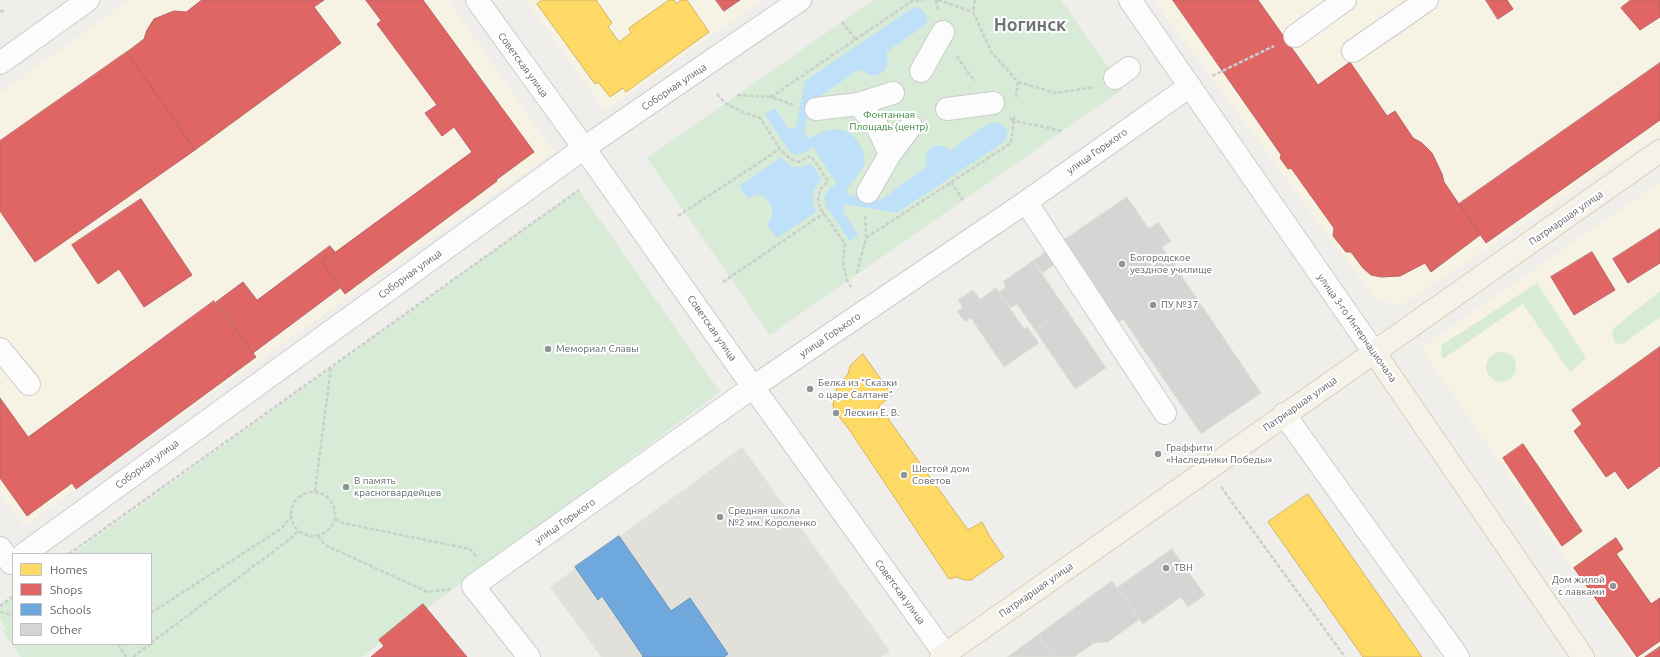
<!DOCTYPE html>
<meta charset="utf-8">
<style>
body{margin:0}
#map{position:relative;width:1660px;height:657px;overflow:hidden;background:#efeeea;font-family:Ubuntu,sans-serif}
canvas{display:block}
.legend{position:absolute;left:12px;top:553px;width:140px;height:92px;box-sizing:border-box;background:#fff;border:1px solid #bfc1c3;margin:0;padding:5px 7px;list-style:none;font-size:12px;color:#5f6368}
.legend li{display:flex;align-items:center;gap:8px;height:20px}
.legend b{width:20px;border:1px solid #bfc1c3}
</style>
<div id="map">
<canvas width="1660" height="657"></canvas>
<ul class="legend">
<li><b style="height:11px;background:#ffd966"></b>Homes</li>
<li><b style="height:11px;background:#e06666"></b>Shops</li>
<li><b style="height:11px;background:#6fa8dc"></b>Schools</li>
<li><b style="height:11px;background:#d6d5d3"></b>Other</li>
</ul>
</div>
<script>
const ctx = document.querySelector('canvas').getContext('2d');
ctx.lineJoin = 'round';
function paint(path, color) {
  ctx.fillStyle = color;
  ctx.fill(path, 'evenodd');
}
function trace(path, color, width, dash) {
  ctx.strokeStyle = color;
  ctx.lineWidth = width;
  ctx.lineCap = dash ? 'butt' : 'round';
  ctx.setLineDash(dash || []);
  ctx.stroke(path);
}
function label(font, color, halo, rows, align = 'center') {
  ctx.font = font + ' Ubuntu,sans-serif';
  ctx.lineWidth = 4;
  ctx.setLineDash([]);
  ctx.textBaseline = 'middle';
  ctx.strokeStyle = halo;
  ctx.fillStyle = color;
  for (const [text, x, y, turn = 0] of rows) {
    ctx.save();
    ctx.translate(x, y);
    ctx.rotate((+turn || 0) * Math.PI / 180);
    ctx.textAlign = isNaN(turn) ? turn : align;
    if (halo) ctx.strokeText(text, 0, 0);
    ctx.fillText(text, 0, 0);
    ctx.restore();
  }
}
paint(new Path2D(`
 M129,0H448L554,152L24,526L0,493V93Z
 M526,0H762L605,111Z
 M1154,0H1660V134L1400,306L1375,299Z
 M1660,182V657H1633L1421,348Z`), '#f7f3e4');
paint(new Path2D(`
 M742,447L890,651L881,657H601L550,587Z`), '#e2e0da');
paint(new Path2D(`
 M873,0H1061L1123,89L770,335L647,158Z
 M579,190L720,392L361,657H21L1,629H6L0,620V606L13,597V644H151V554H73Z
 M1537,283L1586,358L1570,372L1523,304L1443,359L1441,353L1442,345Z
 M1660,291V317L1623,344L1615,343L1612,334L1614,328Z
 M1486 367a15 15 0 1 1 30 0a15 15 0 1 1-30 0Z`), '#d8ebd6');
paint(new Path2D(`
 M918,7L926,14L927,20L924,26L886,52C891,65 884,76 871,76L859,69L812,102L804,130L807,137L810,138C828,127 849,124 860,145C863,150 866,157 864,163C862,175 848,183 847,192L849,195L881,200L927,166C921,150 938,138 950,151C962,142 975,131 989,124C1002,118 1015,134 1002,143L897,213L845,204L843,206L844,213L858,235L850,241L826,206L824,197L830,188L837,184L813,147C804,152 798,159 789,151L765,114L775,108L788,128L791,129L796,127L805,81L911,9Z
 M781,157L791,167H803L811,164L822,179C812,188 810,200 816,212L777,238L767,225C769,222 772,217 772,213C773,206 767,197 760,195C756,194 751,197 748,199L739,186Z`), '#bfe0f9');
const homes = new Path2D(`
 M542,0H596L612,23L608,27L619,42L631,33L629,28L669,0H674L676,4L681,0H687L709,32L626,92L623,88L610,97L598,82L595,84L537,4Z
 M863,354L892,395L879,406L968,530L982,522L990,537L1004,557L971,580H964L957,577L949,579L848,428L836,413L833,406L834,395L838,386L848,374L850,366Z
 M1308,494L1422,657H1363L1268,522Z
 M1609,543L1651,604L1617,629L1574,568Z`);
paint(homes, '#ffd966');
trace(homes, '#cfb667', 1);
const shops = new Path2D(`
 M202,0H324L314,7L341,43L195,150L127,52L144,39L147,30L154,19L174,11L186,12Z
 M366,0H423L534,152L496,180L497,181L345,294L322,262L472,152L454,127L442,136L425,113L437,105L377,24L381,21Z
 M716,0H740L724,11Z
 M1173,0H1258L1318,85L1350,62L1387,116L1395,111L1413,138L1422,143L1432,153L1442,174L1444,182L1480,235L1431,272L1425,263L1400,276L1381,277L1371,275L1363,268L1351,252H1346L1333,236L1334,228L1291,168L1288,169L1280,158L1281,155Z
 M1486,0H1507L1513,9L1498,19Z
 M1631,0H1660V17L1640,30L1621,8Z
 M127,52L195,150L35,262L0,211V141Z
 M1660,63V120L1486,243L1459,204Z
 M141,199L192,275L144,307L119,269L98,284L72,245Z
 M1660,229V263L1628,283L1613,259Z
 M330,246L335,252L322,262L340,288L253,353L216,302L243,282L257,300Z
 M1592,252L1615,290L1574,315L1551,277Z
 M214,301L256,357L76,489L72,483L27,516L0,478V398L28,437Z
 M1660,347V466L1628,489L1615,471L1606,477L1574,431L1582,424L1572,410Z
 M1523,444L1582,531L1562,546L1503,458Z
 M1616,538L1623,549L1616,554L1651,604L1660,598V641L1637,657L1574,568Z
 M423,604L467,657H371L384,646L379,640Z
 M1660,647V657H1645Z`);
paint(shops, '#e06666');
trace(shops, '#b96567', 1);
const schools = new Path2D(`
 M619,536L671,611L690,598L728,654L724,657H642L643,656L602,596L598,600L575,567Z`);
paint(schools, '#6fa8dc');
trace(schools, '#6a93b9', 1);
const building = new Path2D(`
 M1127,197L1149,229L1158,222L1171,241L1162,247L1261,393L1201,434L1123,319L1117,323L1061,242Z
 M1046,252L1055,264L1042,273L1033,261Z
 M1033,261L1066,309L1035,330L1017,304L1010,308L999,292L1006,287L1003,282Z
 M996,288L1024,329L1027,327L1039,343L1004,367L971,318L965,322L957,311L963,308L958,300L973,290L980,299Z
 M1066,309L1106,368L1075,389L1035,330Z
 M1172,549L1205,595L1188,607L1181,597L1143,624L1117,588Z
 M1112,581L1140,619L1108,642L1094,643L1071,611Z
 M1071,611L1094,643L1074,657H1054L1038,635Z
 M1038,635L1054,657H1008Z`);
paint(building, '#d6d5d3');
trace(building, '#deddd9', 1);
const minor = new Path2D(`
 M477,0L584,148L753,387L947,657
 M1130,0L1374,352
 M1295,36L1345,0
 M1353,51L1427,0
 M0,63L88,0
 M921,71L943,32
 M1115,78L1129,68
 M858,104L893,93
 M816,109L858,104L877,126L890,154L868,192
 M947,109L993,103
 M890,154L911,126
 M1026,202L1165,413
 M0,349L29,384
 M1284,414L1458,657
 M0,548L11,563L13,562
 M24,554L584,148L800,0
 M529,657L473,586L753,387L1026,202L1190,86`);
const major = new Path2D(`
 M1374,352L1583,657
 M941,657L1660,151`);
trace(minor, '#cbcccc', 24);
trace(major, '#d7ceb8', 24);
trace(new Path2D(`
 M936,0L938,9
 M938,0L973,12
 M975,0L973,12L992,53L1018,82L1016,97
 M0,11H4
 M842,22L856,40
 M957,56L967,71L975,81
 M1212,76L1274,46
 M1018,82L1056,93L1094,87
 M717,94L725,103L743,112L760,118L780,149L790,159L798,162L811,156L828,181L820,190L818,199L820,208L845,244L843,263L847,280L851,287
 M737,95L771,97L794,105
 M771,97L912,1L924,0
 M1010,118L1014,121V114
 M951,182L963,200
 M678,216L780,149
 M866,238L1011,143L1014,121L1063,131
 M857,273L866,238L865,214
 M723,282L824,213
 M1221,487L1345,657
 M315,491L331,367
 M291 514a22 22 0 1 1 44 0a22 22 0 1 1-44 0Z
 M335,519L343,523L470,549L476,556
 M318,536L325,545L428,592L451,589
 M69,554L579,190
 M0,606L13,596
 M0,612L13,615
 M151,613L282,528L290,518
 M151,643L290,539L298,531
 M118,644L126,657
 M133,657L150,644`), '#cacfcc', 2.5, [4, 2]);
trace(minor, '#fdfcfc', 22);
trace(major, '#f4f2e9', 22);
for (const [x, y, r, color] of [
 [1122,264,4,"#919496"],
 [1153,305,4,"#919496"],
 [548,349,4,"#919496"],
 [810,389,4,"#919496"],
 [836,413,4,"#919496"],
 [1158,454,4,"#919496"],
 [904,475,4,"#919496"],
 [346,487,4,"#919496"],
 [720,517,4,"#919496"],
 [1166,568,4,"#919496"],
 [1613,586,4,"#919496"]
]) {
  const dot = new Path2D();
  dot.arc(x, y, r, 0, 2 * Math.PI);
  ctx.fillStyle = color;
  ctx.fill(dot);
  trace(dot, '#fff', 1.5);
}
label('10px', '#5f6368', '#fff', [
 ["Советская улица",523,65,54],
 ["Соборная улица",674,87,-34],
 ["улица Горького",1097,151,-35],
 ["Патриаршая улица",1566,218,-35],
 ["Соборная улица",410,274,-36],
 ["Советская улица",712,328,55],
 ["улица 3-го Интернационала",1357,328,55],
 ["улица Горького",830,335,-34],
 ["Патриаршая улица",1300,404,-35],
 ["Соборная улица",147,464,-36],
 ["улица Горького",565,521,-35],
 ["Патриаршая улица",1036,590,-35],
 ["Советская улица",900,592,54]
]);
label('10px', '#348238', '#fff', [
 ["Фонтанная",889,115],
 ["Площадь (центр)",889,127]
]);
label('10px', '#5f6368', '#fff', [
 ["Богородское",1130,258],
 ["уездное училище",1130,270],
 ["ПУ №37",1161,305],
 ["Мемориал Славы",556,349],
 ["Белка из \"Сказки",818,383],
 ["о царе Салтане\"",818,395],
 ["Лескин Е. В.",844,413],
 ["Граффити",1166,448],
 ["«Наследники Победы»",1166,460],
 ["Шестой дом",912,469],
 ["Советов",912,481],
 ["В память",354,481],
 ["красногвардейцев",354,493],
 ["Средняя школа",728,511],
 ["№2 им. Короленко",728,523],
 ["ТВН",1174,568],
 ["Дом жилой",1605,580,"right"],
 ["с лавками",1605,592,"right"]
], 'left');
label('bold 18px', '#70757a', '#fff', [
 ["Ногинск",1030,25]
]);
</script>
